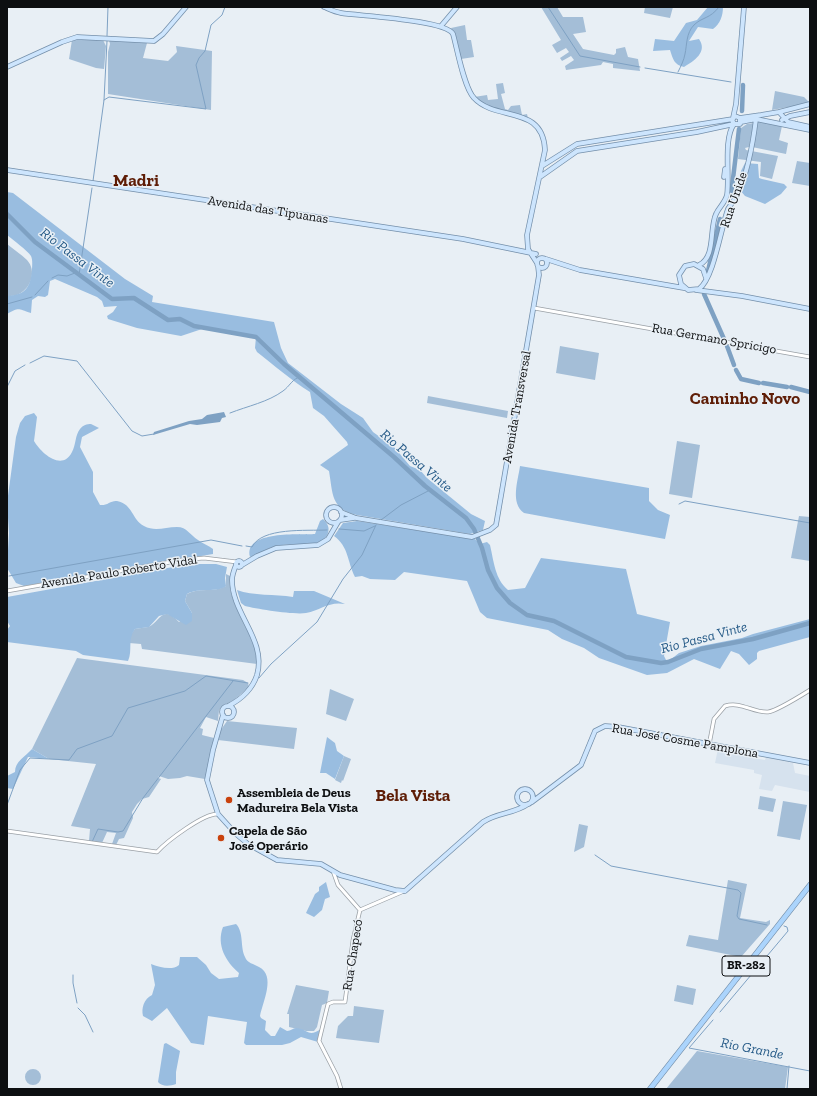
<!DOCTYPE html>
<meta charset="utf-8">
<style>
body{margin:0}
#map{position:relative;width:817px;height:1096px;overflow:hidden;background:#e8eff5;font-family:"Zilla Slab",serif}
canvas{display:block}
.frame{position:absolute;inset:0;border:8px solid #0d0f11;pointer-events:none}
</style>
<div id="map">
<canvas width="817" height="1096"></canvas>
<div class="frame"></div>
</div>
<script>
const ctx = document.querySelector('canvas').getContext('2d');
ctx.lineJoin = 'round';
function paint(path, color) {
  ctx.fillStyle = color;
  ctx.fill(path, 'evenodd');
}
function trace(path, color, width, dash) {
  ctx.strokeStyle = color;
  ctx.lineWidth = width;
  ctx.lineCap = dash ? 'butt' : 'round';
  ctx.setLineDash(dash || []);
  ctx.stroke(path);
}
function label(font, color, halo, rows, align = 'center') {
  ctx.font = font + ' "Zilla Slab",serif';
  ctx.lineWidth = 3;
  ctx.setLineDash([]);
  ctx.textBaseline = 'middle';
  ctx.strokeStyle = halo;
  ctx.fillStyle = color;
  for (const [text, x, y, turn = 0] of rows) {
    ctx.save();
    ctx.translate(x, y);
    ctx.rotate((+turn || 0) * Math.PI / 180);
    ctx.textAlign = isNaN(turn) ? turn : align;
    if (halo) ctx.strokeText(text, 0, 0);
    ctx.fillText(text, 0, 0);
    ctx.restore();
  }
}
paint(new Path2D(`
 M718,749L753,755V758L765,760L766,757L793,763L795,773L810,776V792L775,785L772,791L759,789L762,775L754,773V770L715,763Z`), '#d6e2ee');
paint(new Path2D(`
 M541,7H557L563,17H583L586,32L573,34L583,49L614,55L616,53V49L625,47L628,57L638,59L640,71L613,68V64L603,62L601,65L566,70L565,66L574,60L571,56L562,61L560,58L569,52L566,48L557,53L552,45L561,40Z
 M645,7H673L670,18L644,13Z
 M465,25L467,40H471L474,57L461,59L455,36L451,28Z
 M102,38L106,46L104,69L96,68L69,59L72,40Z
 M109,40L147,43L143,58L168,61L177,52L176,46L212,51L211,110L108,94V52L110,44Z
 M503,83L505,93L501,94L505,109L508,110L511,106L520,105L522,115L527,114L528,118L485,105L474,97L487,95L488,100L498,99L496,84Z
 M775,91L804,97L810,103L772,110Z
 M758,121L782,126L779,140L788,143L786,154L752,147Z
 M754,123L749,147L745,148L746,150L778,156L772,179L760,176L761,162L738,159L741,128L747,124Z
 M797,161L810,163V186L792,183Z
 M7,244C13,249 21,254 27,260C37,271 31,288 19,294C16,296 11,296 7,296Z
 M560,346L599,353L595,380L556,373Z
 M428,396L508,411L507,418L427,403Z
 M677,441L700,445L692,498L669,494Z
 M799,516L810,517V561L791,558Z
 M226,574L230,576C226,599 249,627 255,649C256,654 256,659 257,664L142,649L141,644L129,643L130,635L135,629C139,628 144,628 148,627C160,623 161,603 179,622L192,613L185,601L187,594C199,587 214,593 226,586Z
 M77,658L243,680L248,683L249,687L234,700L222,706L219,710L218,721L206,717L200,728L203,729L202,735L214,738L205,779L187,776L180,778L168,779L159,776L158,778L161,779L149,797L142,799L137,804L132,812L133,818L124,838L119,839L116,845L112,844L116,833L107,832L102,843L89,841L90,829L71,826L96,764L49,759L32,749Z
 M330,689L354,699L346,721L326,714Z
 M227,721L297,728L294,749L218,740L220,731Z
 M344,756L351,759L343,781L342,780L341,783L335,780Z
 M760,796L776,799L773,812L758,809Z
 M783,801L807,805L800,840L777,836Z
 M579,824L588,826L584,847L574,852Z
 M728,880L747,884L740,918L766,922L770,920V924L741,957L686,946L689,935L718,940Z
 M296,985L329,991L327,1003L322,1005L317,1027L314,1031H306L289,1027V1014H287Z
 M677,985L696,989L693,1005L674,1001Z
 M354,1006L384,1010L379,1043L336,1038L338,1026L348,1016H353Z
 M697,1051L788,1067L785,1089H666Z
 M25 1077a8 8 0 1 1 16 0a8 8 0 1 1-16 0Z`), '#a4bed7');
paint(new Path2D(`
 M708,7H723C723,16 720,24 713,29L698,27L689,41L699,39C708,52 694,61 684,67C674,65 673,59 670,50L653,51L655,39L674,41L686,23L697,20Z
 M745,163L758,164L759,178L762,179L784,184L787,187L781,194L765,204L745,196L739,189L741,171Z
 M7,192L13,193L125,279L153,296L152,302L274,322L281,348L288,363L341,404L363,418L373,432L395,448L410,466L420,470L427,478L471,514L485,521L483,530L470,534L357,515C331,509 333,495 329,471L320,465L348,445L347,442L324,416L313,408L310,392C291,380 275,366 257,352L255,348L256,337L202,329L181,336L137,328L108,319L107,316L113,312L117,306L104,307L102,301L97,297L55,279L50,281L48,295L45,297L38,296L32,300L31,313C17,309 20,307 7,314V296C25,295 30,288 32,271C32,267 33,260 31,256C27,250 13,240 7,235Z
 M34,413L37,417L34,441C41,453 62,472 72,452C76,445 75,435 80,429C83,425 87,424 91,424L99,428L82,437L80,447L93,472V492L100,505C107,506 111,500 117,501C133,504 132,520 144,526C155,532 165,527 177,527C187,527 190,535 198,540C203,544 208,545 213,549V554L24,586L16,583L7,568L9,533L7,503L16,437L20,423L25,416Z
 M520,466L649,488V501L658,510L670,515L665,539L524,513C510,503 518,481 520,466Z
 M323,519C327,523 330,527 328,533C322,551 289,542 276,546C267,548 259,555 250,557C243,530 301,535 315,534L320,521Z
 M357,521L475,539L480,544L487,542L490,545C494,562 495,579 508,590L525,588L541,558L626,569L637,614L670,622L664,656L666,660H670L679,653L701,646L742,638L753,634L810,619V637L759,651L757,653V659L749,665L739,654L731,651L720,669L694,659L667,673L647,675L599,658L584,648L562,639L548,630L487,618L480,612L467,581L404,572L395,580L370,579L362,576L355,577C347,561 349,547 334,536L343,523Z
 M216,564L227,567L225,578L226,586C218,593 199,587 187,594L185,601L192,613V621L186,625L167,614L159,616L149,627L135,629C127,640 133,650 128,661L83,655L76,651L7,642V630L10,626L7,621V597L173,567L195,564Z
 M237,590C253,596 275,594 293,597L294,591H314L345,604C329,601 321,610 306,613C294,615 257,609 245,606L241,603Z
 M327,737L335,743L337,751L344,756L335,779L326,773H320Z
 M32,749L49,759L28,757L13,789L7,788V776L15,772C15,761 25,757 32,749Z
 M326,882L330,897L325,899L322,910L314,917L306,913L315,894L319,891V887Z
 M236,924C244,932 240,947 245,957C247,963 254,964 259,967C276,976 263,1001 260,1016L261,1018L266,1021L265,1030L271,1036H275L280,1027L287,1031C291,1031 293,1028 296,1028C308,1029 308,1038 321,1029L318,1042L301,1037L290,1043L282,1045H246L244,1043L247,1022L208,1016L204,1045L191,1043L167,1008L152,1021L143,1016C141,1008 144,999 152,995L155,985L151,964C159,967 172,971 179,965L180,957H197L206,965L211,973L219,979L238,977L239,973C226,962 216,945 223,927Z
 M166,1043L180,1051L176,1072V1084C170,1086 162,1087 158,1082L164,1044Z`), '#99bde0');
paint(new Path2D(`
 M224,412L226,417L222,418L220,422L197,425L190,424L153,435L154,432L189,421L202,419L207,415Z`), '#7ea1c3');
trace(new Path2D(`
 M548,7L580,56L640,67
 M107,36L108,7
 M645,68L731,82
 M678,72C681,66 684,60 685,54C687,45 686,33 694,25C702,17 710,19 719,7
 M104,100L109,97L206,109L196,65L199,58L205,51L211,25L222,15L225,7
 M93,181L104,100L107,41
 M79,275L92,188
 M52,278L58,275L67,276L75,273
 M35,295L48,281
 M7,304L32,297
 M30,363L44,356L77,361L132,431L142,436L154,434
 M7,387L15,371L25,365
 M230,413C248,406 268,402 283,391C289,387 293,378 300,377
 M679,504L685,501L810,523
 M381,520L401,505L430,490
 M339,529L364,531L375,526
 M246,546L252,547C262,527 306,531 327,530
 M9,576L211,540L242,546
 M259,678L271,664L317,622L343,579L362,555L376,525
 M7,805L20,770L30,758L69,760L77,749L112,736L128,708L185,691L206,676L248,683
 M92,842L98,829L118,832L123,831L143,798L233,681
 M595,855L611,866L738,890L741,893L737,916L739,919L767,925
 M73,975V983L77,1003
 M78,1008L85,1015L93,1032
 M720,1012L788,931L787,927L784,926
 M713,1020L689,1048L810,1071
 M787,1089L789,1066`), '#7ea1c3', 1);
trace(new Path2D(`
 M742,111L743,85
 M731,195L739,129
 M7,214L35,242L112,299L134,298L168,320L180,319L194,326L256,337L284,364L394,457L425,486L466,518L474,529L482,548L488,570L497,588L510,603L527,615L554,621L626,657L661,663L668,662L701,649L753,639L810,623
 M708,271L720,219
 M704,294L724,339
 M727,346L734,365
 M736,370L741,379L759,383
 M763,383L787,387
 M791,387L810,392`), '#7ea1c3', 4.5);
const minor = new Path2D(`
 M534,308L810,357
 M7,591L182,560L204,558L237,562
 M709,745L714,719L725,706C741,701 753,713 768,712C776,711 802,695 810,690
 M7,831L157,852C167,841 204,813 218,814
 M333,871L338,885L360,910
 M341,1089L337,1076L319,1041L328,1004L333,1002H345L353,940L360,910L404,891`);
const major = new Path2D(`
 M324,7C329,9 335,12 341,13C360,16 446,20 453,34C457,48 464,88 474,98C496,122 543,104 545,150L527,235L528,249L537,263
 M441,26L457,7
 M7,67L62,42L77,37L154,41L163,34L186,7
 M779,112L810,104
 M733,118L736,104L744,7
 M740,118V124H734L732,120L735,116L740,118L761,115L779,112L788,122L810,127
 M782,120L790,116L810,112
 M741,122L756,119L810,130
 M542,166L577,144L733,119
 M7,170L463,239L536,254
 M540,177L577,151L697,132L734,124
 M724,177L725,169
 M537 263a5 5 0 1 1 10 0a5 5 0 1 1-10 0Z
 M546,259L580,270L684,288
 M699,265C716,257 709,229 716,214C719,207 725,203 727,195C730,177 723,139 734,124
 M706,278L703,269L694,264L685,266L679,275L681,284L688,290L699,289C714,278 721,227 728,209C731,204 735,199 738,193C748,171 753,143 756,119
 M696,290L742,296L810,309
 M326 515a8 8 0 1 1 16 0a8 8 0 1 1-16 0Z
 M341,512L356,518L472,537L490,530L496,525L539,275L538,266
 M340,520L354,518
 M236 564a3 3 0 1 1 6 0a3 3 0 1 1-6 0Z
 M242,565L257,556L276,548L318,545L328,539L338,522
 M228,706C242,699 252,690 257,675C267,640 232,614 232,580C232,575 234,570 236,565
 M222 712a6 6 0 1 1 12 0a6 6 0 1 1-12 0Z
 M223,715L213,750L207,780L218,814L236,834L248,844L277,860L321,864L340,875L395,890L405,891L483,822C498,812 514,814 528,804
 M517 797a8 8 0 1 1 16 0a8 8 0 1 1-16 0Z
 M532,802L581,765L595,731L605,726L618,727L810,763`);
const highway = new Path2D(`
 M650,1089L810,885`);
trace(minor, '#9aa0a6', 4.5);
trace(major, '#748faa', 5.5);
trace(highway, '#748faa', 6);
trace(minor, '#fff', 3);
trace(major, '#cde5fd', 4);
trace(highway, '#abd4fc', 4.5);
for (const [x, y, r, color] of [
 [229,800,4,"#c9420d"],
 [221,838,4,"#c9420d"]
]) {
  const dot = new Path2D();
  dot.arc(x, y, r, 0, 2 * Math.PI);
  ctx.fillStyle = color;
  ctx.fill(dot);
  trace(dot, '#e8eff5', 1.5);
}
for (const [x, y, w] of [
 [746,966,48]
]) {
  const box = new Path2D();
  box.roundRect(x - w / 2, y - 10, w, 20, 3);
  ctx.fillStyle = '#e8eff5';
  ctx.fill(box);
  trace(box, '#0d0f11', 1);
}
label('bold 12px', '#0d0f11', null, [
 ["BR-282",746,966]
]);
label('13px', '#0d0f11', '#e8eff5', [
 ["Rua Unide",734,200,-71],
 ["Avenida das Tipuanas",268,210,9],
 ["Rua Germano Spricigo",714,339,10],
 ["Avenida Transversal",517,407,-80],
 ["Avenida Paulo Roberto Vidal",119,572,-9],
 ["Rua José Cosme Pamplona",685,741,10],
 ["Rua Chapecó",353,955,-81]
]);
label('bold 13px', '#0d0f11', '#e8eff5', [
 ["Assembleia de Deus",237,793],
 ["Madureira Bela Vista",237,808],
 ["Capela de São",229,831],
 ["José Operário",229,846]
], 'left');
label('italic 14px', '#255a87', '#e8eff5', [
 ["Rio Passa Vinte",77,258,37],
 ["Rio Passa Vinte",416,461,40],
 ["Rio Passa Vinte",704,638,-15],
 ["Rio Grande",752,1049,11]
]);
label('bold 17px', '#5e1d06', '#e8eff5', [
 ["Madri",136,181],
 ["Caminho Novo",745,399],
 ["Bela Vista",413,796]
]);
</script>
